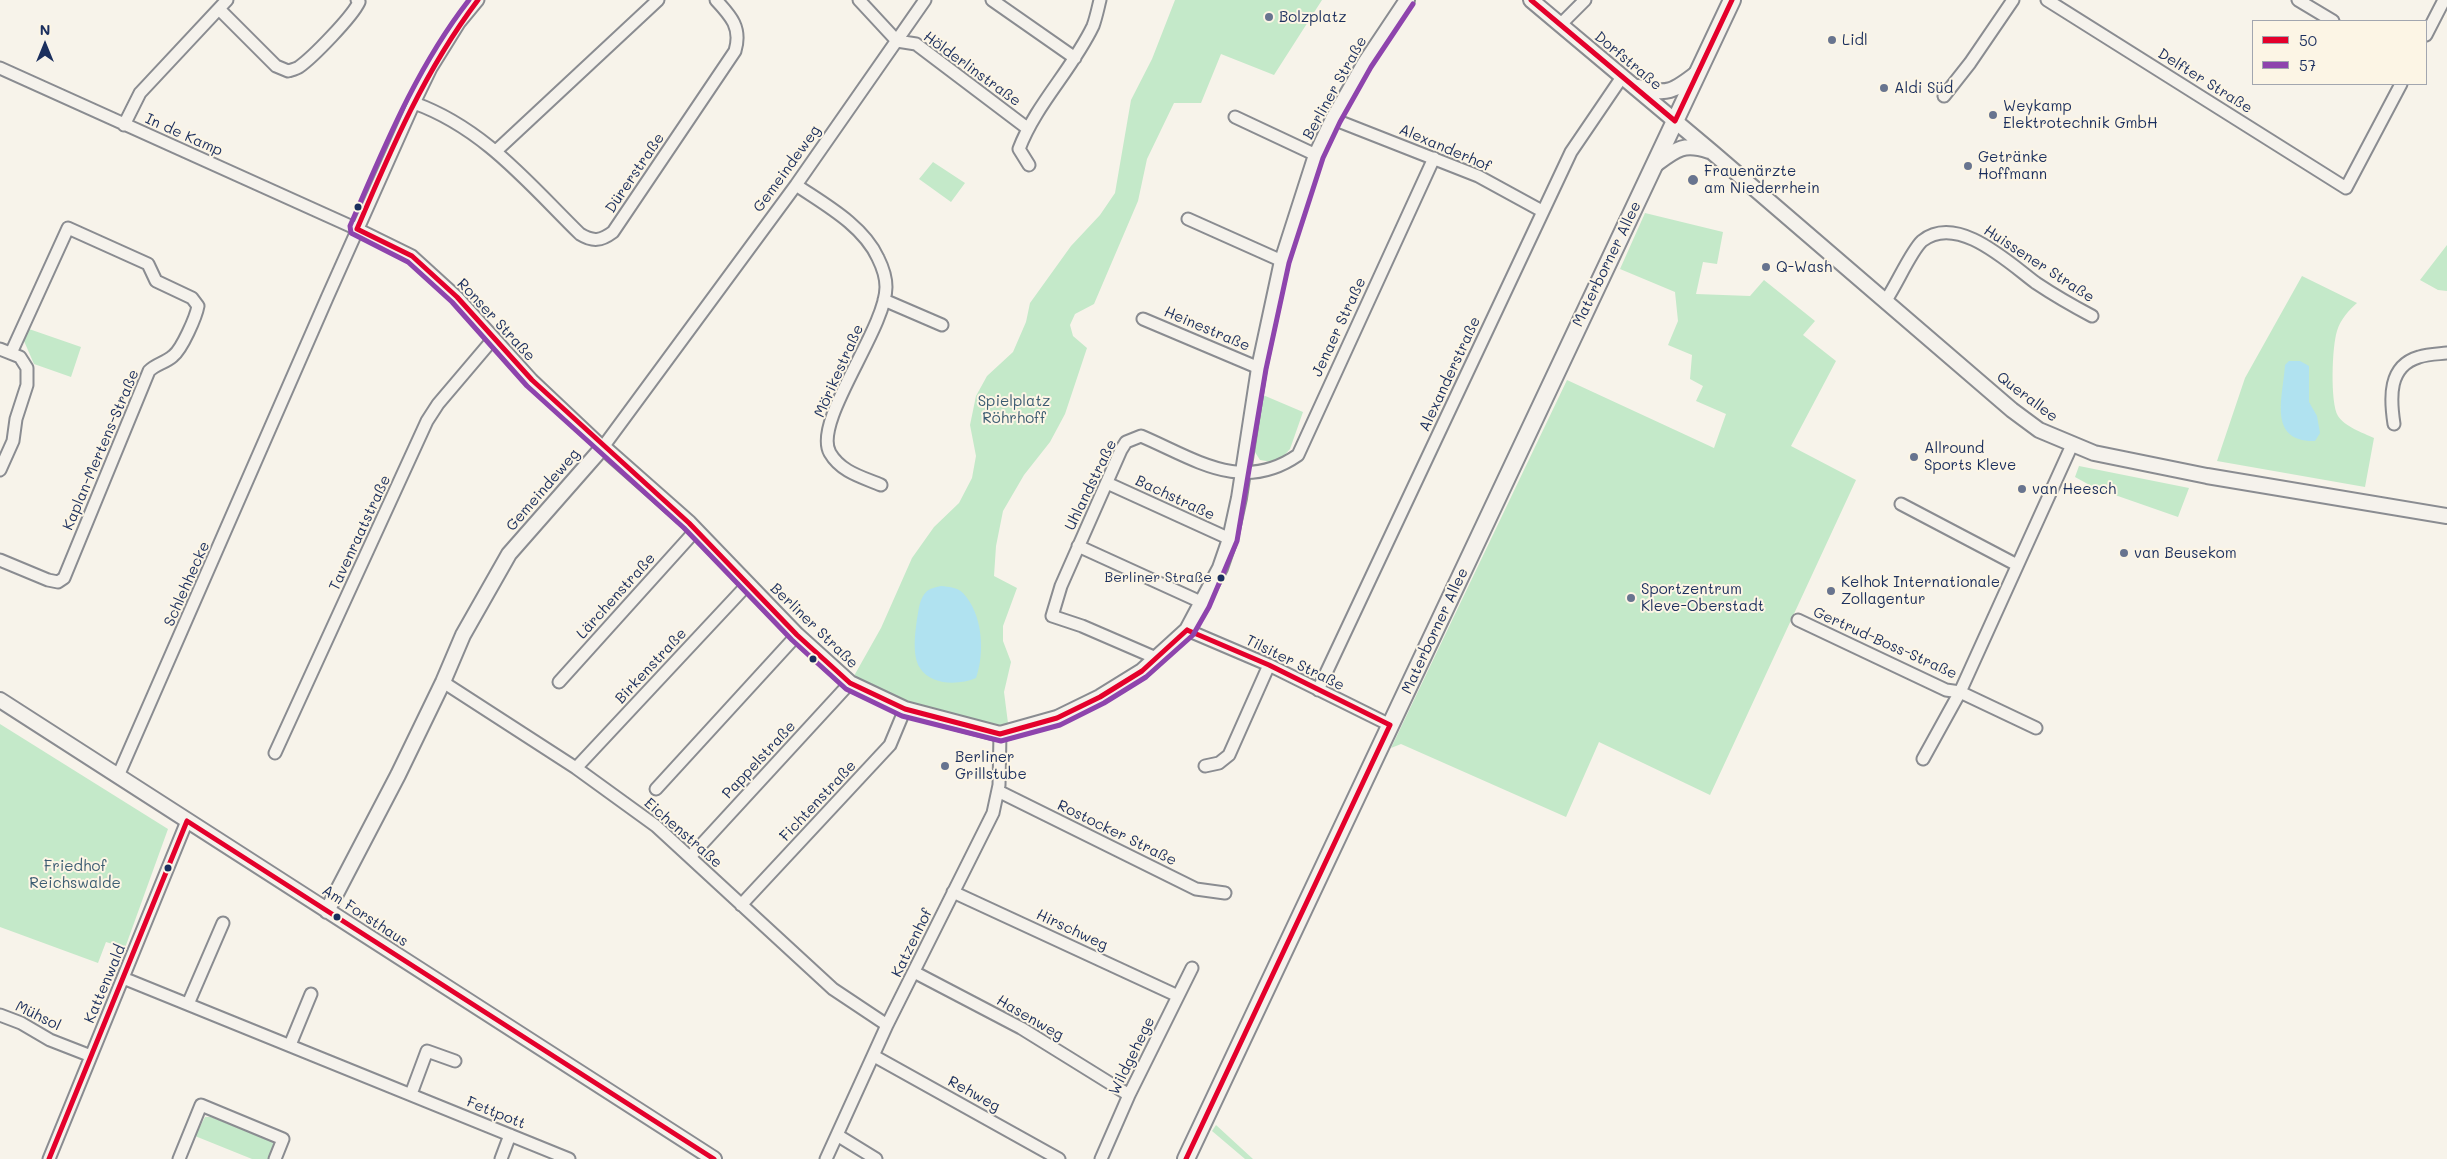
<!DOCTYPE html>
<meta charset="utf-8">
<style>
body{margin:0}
#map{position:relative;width:2447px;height:1159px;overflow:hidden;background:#f7f3ea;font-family:Mali,sans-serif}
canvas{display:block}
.legend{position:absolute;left:2252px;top:20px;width:175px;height:65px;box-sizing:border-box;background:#fcf5e5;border:1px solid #a2a6af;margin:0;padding:6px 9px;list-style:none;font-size:15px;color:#1b2f5e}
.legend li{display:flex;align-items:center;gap:10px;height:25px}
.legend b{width:25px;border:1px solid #a2a6af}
.north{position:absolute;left:20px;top:20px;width:50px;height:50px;-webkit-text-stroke:4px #fcf5e5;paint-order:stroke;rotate:0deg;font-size:14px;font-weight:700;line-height:20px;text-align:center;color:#1b2f5e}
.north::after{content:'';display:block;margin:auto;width:18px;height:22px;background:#1b2f5e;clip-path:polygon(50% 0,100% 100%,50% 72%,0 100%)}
</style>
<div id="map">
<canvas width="2447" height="1159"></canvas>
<ul class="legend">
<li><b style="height:6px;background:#e4002b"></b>50</li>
<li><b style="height:6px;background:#8e44ad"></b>57</li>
</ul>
<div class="north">N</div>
</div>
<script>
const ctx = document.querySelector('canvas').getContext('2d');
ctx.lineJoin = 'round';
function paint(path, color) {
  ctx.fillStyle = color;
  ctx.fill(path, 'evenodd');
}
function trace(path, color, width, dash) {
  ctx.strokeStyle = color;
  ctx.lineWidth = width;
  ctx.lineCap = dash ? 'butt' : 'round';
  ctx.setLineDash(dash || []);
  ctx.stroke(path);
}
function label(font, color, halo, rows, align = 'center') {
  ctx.font = font + ' Mali,sans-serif';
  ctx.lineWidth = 4;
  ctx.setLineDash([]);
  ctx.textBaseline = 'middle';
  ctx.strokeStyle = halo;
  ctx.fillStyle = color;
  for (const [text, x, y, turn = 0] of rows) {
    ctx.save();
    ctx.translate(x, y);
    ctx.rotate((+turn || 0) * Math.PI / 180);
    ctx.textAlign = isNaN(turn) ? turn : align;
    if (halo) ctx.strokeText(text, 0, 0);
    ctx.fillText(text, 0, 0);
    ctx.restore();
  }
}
paint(new Path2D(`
 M1175,0H1322L1274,75L1221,54L1201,103H1174L1147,159L1138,201L1094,304L1075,314L1070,325L1073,336L1087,348L1065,414L1050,442L1024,475L1003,511L996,546L994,576L1017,588L1003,626V641L1011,662L1004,692L1009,731L905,709L850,683L881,628L912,558L934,527L959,503L972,478L976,456L970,425L976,396L987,376L1013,352L1026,322L1030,303L1071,246L1100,215L1115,193L1131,100L1152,59Z
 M933,162L965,183L951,202L919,179Z
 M1645,213L1723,232L1717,264L1703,262L1696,294L1750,296L1764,280L1815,321L1803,335L1836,361L1791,446L1856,480L1710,795L1599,742L1566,817L1401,744L1391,748L1567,380L1714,448L1726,414L1696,401L1703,386L1690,379L1692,355L1668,345L1678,321L1675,292L1620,269Z
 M2447,245V291L2438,290L2420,280Z
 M2302,276L2357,303C2349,310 2340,320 2337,331C2332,346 2330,403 2338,416C2344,426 2363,433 2374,438L2365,487L2217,461L2245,378Z
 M29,329L81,347L71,377L34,364L24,341Z
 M1263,395L1303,412L1290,449L1277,463L1260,460L1253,449Z
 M2079,466L2189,488L2178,517L2095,488L2075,477Z
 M0,724L168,829L125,948L106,942L98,963L0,927Z
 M205,1117H211L269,1140L274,1144L269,1159H252L195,1136Z
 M1216,1125L1253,1159H1245L1212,1131Z`), '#c4e9c9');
paint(new Path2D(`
 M2289,361H2300L2309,366V402L2317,416L2320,433L2315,441C2267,442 2283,397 2285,365Z
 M941,586C949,587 957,587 963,593C983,614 985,653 976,678C960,685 931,686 920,668C912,656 915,633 917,619C919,609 919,599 927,591C931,588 937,587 941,586Z`), '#b0e2f0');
const minor = new Path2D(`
 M859,0L897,41L916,44L1027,128
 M992,0L1075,58
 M2047,0L2346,188L2401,84
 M2298,0L2333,21
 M219,9L276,66L288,71C291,70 296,69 299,67C313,57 352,17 359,2L357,0
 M1560,25L1585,0
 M2426,35L2444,0
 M0,68L357,229L412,256L457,297L532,380L603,447L796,185L925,0
 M1944,96L1970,63L2013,0
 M414,103C484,128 529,184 580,234C593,242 601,241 613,232L735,51C742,28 731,16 716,0
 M1235,117L1316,155
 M1333,119L1478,176L1542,211
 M124,125L140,93L227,0
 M496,151L658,0
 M1029,165L1019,149C1036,104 1072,70 1093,26C1096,18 1098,8 1100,0
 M796,185C824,204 863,225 878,258C882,266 886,277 886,287C886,329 812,422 830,453C841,472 862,477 881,485
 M1188,219L1282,261
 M884,300L942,325
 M1886,300C1896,286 1911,251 1922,241C1957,213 2008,262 2036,283C2054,295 2073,306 2092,316
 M1143,319L1259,368
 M0,349L20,357L27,368V385L16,419L13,441L0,470
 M2394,424C2390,398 2388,366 2419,357C2428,354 2438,354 2447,353
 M1107,483L1230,539
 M1901,504L2017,565
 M1078,546L1203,603
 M0,560L48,580L58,582L64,578L149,371C156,364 165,363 173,356C182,349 196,317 198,306L192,298L156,281L148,264L68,228L11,353
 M1798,620L1946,690L1960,692L2036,728
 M1187,630L1269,665L1390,725
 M1156,658L1082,626L1052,616L1061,586L1121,450L1126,442L1141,436C1195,459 1242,494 1298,455L1434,158
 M443,682L576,768L656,826L833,989L887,1025
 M559,682L696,530
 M1318,690L1571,152L1622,77
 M275,753L427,421L438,404L494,338
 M1923,759L1960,692L2072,445
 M1205,766L1219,763L1229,755L1269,665
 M576,768L748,584
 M118,776L327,298L414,103L431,68L459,23L478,0
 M656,789L797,635
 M998,791L1196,889L1225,893
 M690,857L850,683
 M953,892L1178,996
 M741,905L890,745L905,709
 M914,972L1021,1028L1129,1095
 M123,978L569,1159
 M188,1004L223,923
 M0,1015L21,1023L50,1040L91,1056
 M290,1045L311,994
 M874,1056L1059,1159
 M411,1094L427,1051L455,1061
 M837,1135L876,1159
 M49,1159L187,821
 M179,1159L201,1105L283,1139L275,1159
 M501,1159L510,1135
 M826,1159L887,1025L993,813L999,785L1000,734
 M1101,1159L1129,1095L1192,968`);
const tertiary = new Path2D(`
 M1531,0L1712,152L2012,410L2039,430L2094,453L2207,476L2447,516
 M1638,87C1667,96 1674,91 1697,73
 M1655,165C1675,150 1683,142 1709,151
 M0,700L714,1159
 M327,911L398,775L443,682L463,635L509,554L603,447L689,523L797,635L850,683L905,709L1000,734L1057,718L1100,697L1142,671L1187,630L1220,568L1230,539L1239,498L1259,368L1282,261L1316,155L1333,119L1365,63L1407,0`);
const secondary = new Path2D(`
 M1186,1159L1732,0`);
trace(minor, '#8a8c91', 15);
trace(tertiary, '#8a8c91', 18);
trace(secondary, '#8a8c91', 20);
trace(minor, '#f5f2ec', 11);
trace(tertiary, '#f5f2ec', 14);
trace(secondary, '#f5f2ec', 16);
trace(new Path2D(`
 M1531,0L1675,121L1732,0
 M357,229L412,256L457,297L532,380L689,523L797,635L850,683L905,709L1000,734L1057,718L1100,697L1142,671L1187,630
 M357,229C391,149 425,70 478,0
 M1187,630L1269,665L1390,725
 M187,821L714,1159
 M49,1159L187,821
 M1186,1159L1390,725`), '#e4002b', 5);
trace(new Path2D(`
 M469,0C416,68 384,148 350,226L351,233L408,262L452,302L527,386L684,528L792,640L846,689L902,716L1001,741L1060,725L1104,703L1146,677L1193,635L1209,607L1237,541L1266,369L1289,263L1323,158L1340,122L1371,67L1413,4`), '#8e44ad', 5);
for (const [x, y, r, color] of [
 [1269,17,5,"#68748f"],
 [1832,40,5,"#68748f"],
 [1884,88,5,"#68748f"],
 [1993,115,5,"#68748f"],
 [1968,166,5,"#68748f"],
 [1693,180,6,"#68748f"],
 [358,207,4.5,"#1b2f5e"],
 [1766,267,5,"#68748f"],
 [1914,457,5,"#68748f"],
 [2022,489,5,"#68748f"],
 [2124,553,5,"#68748f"],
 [1221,578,4.5,"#1b2f5e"],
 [1831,591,5,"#68748f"],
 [1631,598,5,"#68748f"],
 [813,659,4.5,"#1b2f5e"],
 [945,766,5,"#68748f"],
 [168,868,4.5,"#1b2f5e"],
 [337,917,4.5,"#1b2f5e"]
]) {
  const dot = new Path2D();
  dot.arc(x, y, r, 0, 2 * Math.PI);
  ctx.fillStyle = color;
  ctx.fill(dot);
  trace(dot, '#fcf5e5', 2);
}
label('14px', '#1b2f5e', '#fcf5e5', [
 ["Berliner Straße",1212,578]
], 'right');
label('15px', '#1b2f5e', '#fcf5e5', [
 ["Bolzplatz",1279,17],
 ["Lidl",1842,40],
 ["Aldi Süd",1894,88],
 ["Weykamp",2003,106],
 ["Elektrotechnik GmbH",2003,123],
 ["Getränke",1978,157],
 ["Hoffmann",1978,174],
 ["Frauenärzte",1704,171],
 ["am Niederrhein",1704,188],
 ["Q-Wash",1776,267],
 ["Allround",1924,448],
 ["Sports Kleve",1924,465],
 ["van Heesch",2032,489],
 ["van Beusekom",2134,553],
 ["Kelhok Internationale",1841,582],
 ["Zollagentur",1841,599],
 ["Sportzentrum",1641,589],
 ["Kleve-Oberstadt",1641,606],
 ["Berliner",955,757],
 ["Grillstube",955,774]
], 'left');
label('15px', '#1b2f5e', '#fcf5e5', [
 ["Dorfstraße",1628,61,40],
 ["Hölderlinstraße",972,69,36],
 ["Delfter Straße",2205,81,32],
 ["Berliner Straße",1335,88,-61],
 ["In de Kamp",184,135,24],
 ["Alexanderhof",1445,148,23],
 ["Gemeindeweg",787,169,-54],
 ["Dürerstraße",635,173,-56],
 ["Materborner Allee",1607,264,-64],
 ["Huissener Straße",2039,264,33],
 ["Ronser Straße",496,320,47],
 ["Jenaer Straße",1339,327,-65],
 ["Heinestraße",1207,329,23],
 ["Mörikestraße",839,371,-66],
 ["Alexanderstraße",1450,374,-65],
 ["Querallee",2027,397,37],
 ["Kaplan-Mertens-Straße",101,450,-67],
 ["Uhlandstraße",1091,485,-64],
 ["Gemeindeweg",543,490,-49],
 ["Bachstraße",1175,498,25],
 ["Tavenraatstraße",360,533,-65],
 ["Schlehhecke",187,584,-66],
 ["Lärchenstraße",616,596,-48],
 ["Berliner Straße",814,626,44],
 ["Materborner Allee",1435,631,-65],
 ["Gertrud-Boss-Straße",1885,643,24],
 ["Tilsiter Straße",1295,663,26],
 ["Birkenstraße",651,666,-47],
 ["Pappelstraße",759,760,-47],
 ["Fichtenstraße",818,801,-47],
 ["Eichenstraße",683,833,41],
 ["Rostocker Straße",1117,833,26],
 ["Am Forsthaus",365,916,33],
 ["Hirschweg",1072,930,25],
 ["Katzenhof",912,943,-64],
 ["Kattenwald",105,984,-67],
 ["Mühsol",38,1016,26],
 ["Hasenweg",1030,1018,30],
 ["Wildgehege",1132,1056,-64],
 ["Rehweg",974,1094,29],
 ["Fettpott",496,1113,22]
]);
label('15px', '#3b5c72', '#fcf5e5', [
 ["Spielplatz",1014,401],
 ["Röhrhoff",1014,418],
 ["Friedhof",75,866],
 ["Reichswalde",75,883]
]);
</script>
